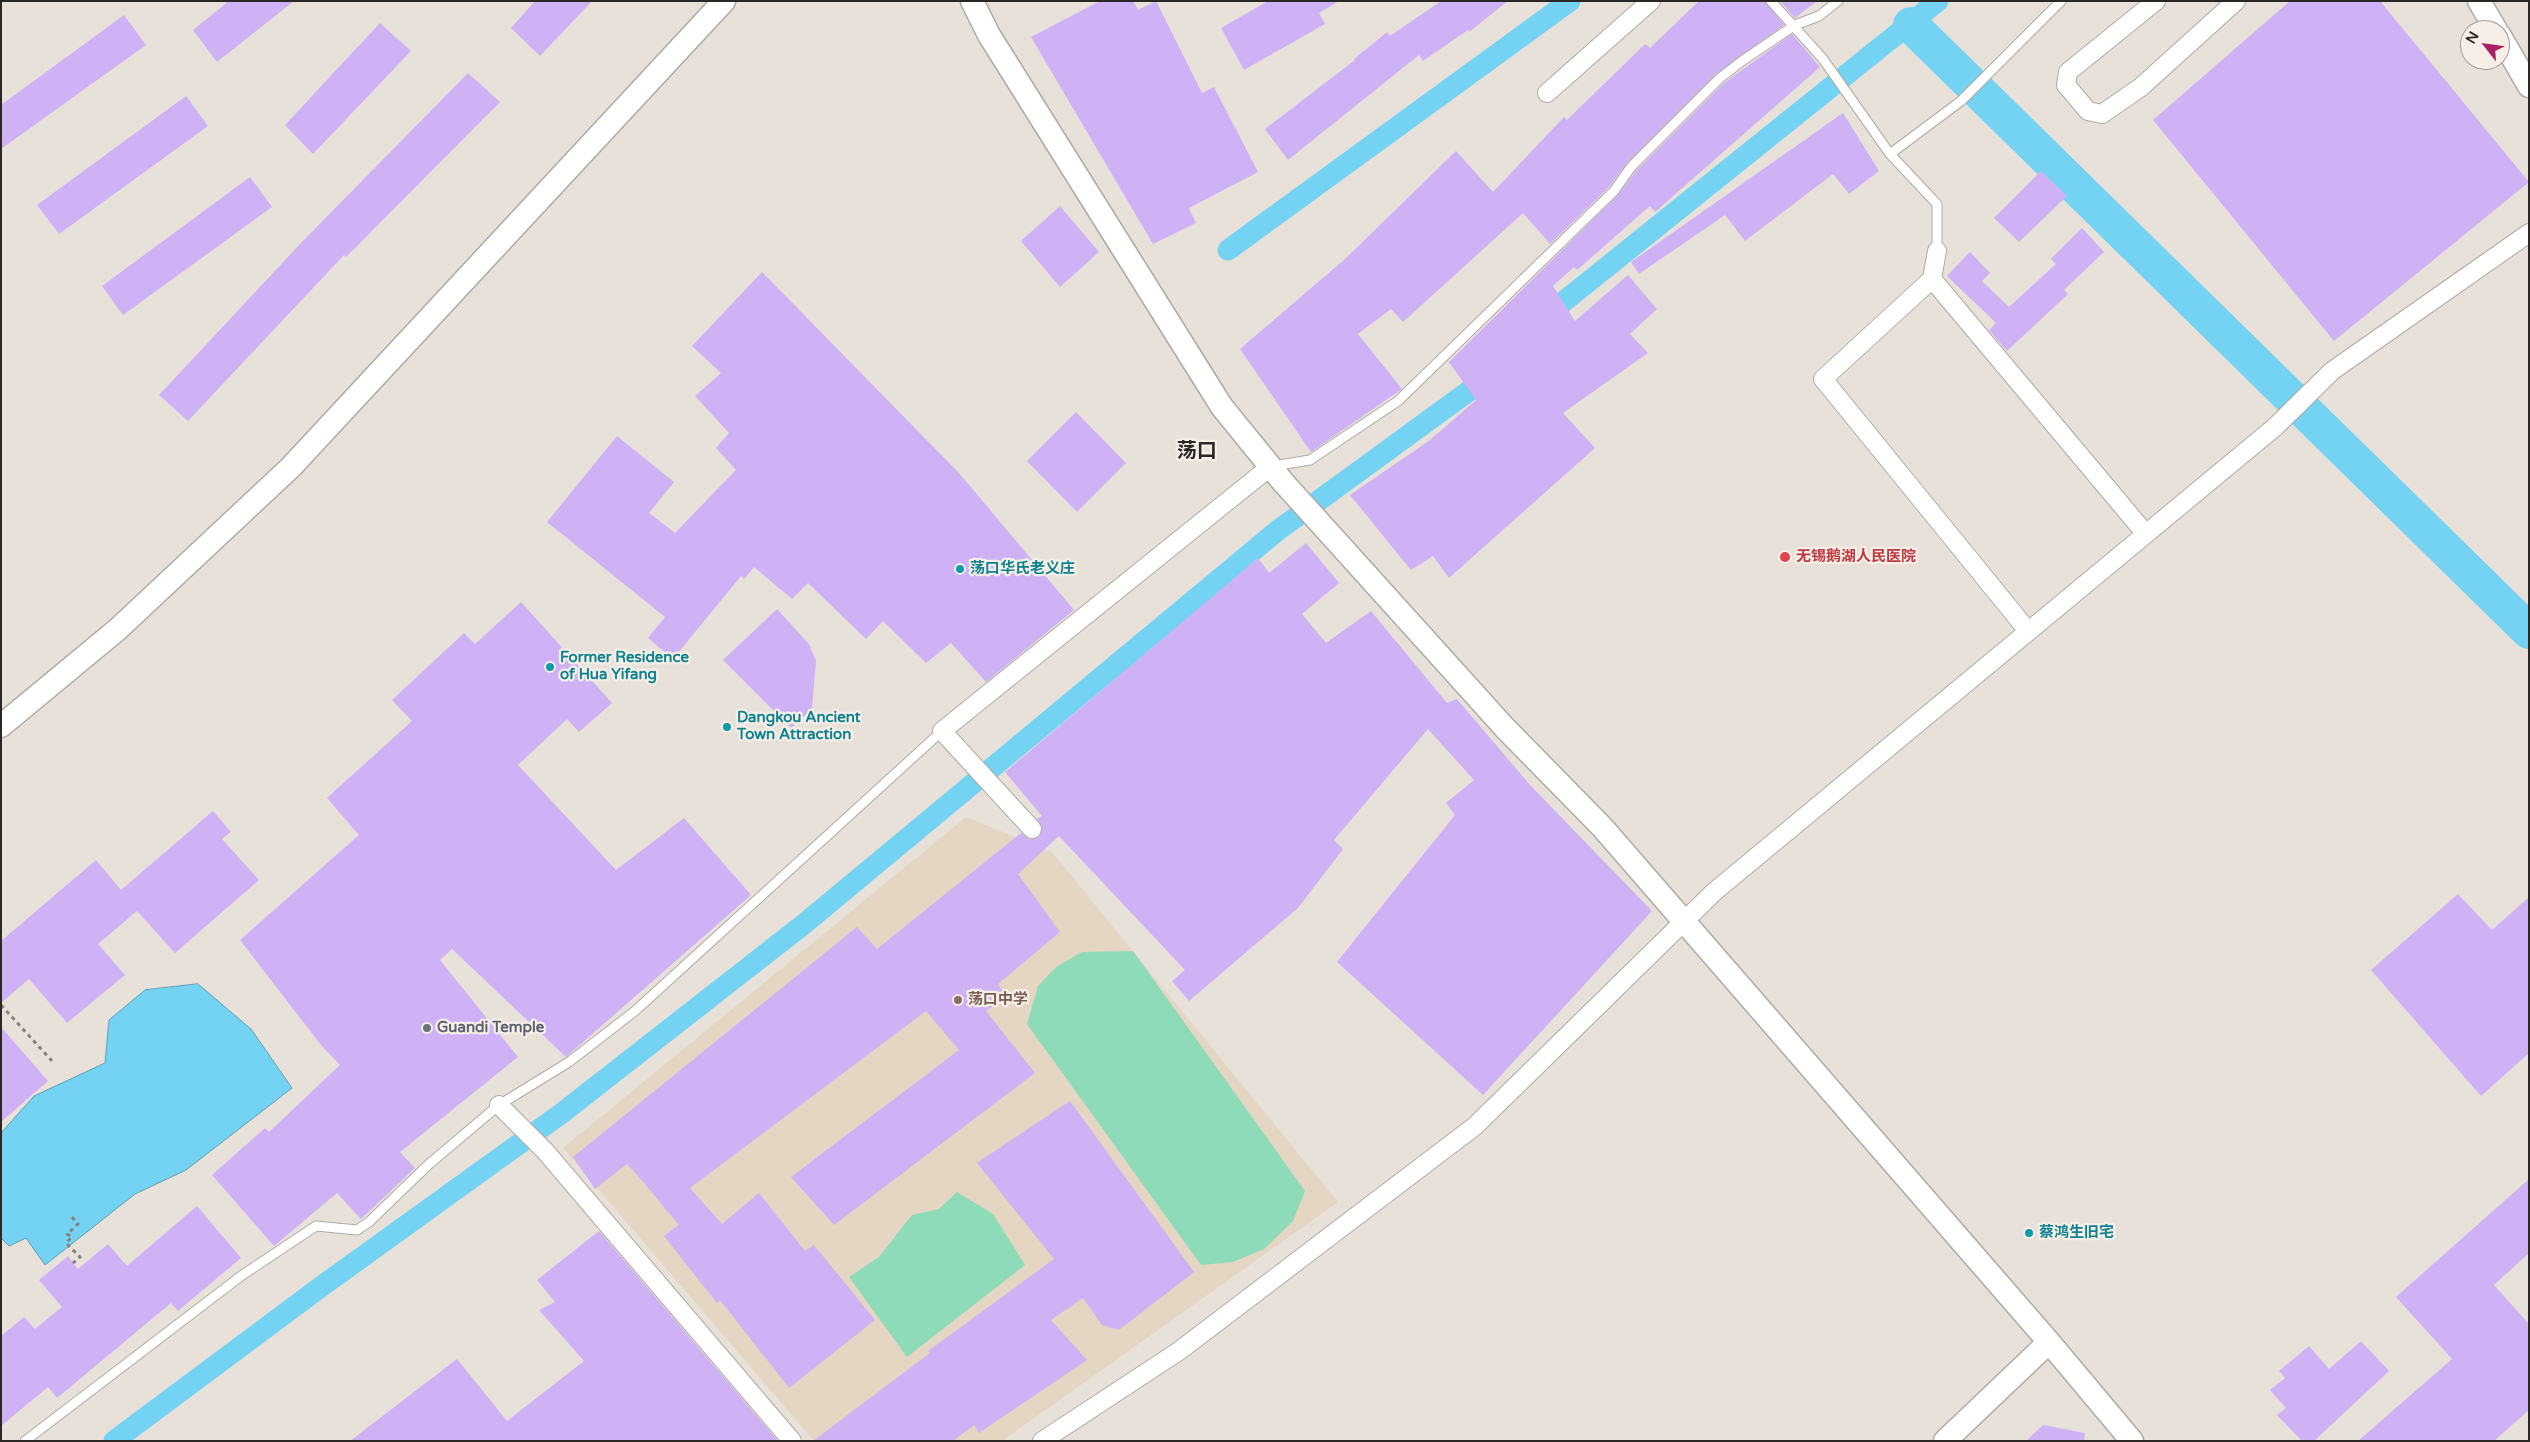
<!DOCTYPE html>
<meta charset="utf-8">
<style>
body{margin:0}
#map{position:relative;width:2530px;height:1442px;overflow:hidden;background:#e8e1da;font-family:"Varela Round",sans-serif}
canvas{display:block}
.frame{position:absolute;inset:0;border:2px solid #2a2725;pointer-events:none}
.north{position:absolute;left:2460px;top:20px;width:50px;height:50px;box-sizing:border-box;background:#f6eee7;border:1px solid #a49e99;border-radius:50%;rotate:300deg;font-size:14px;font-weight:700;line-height:20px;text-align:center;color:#2a2725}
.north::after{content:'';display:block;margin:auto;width:18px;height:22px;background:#aa2064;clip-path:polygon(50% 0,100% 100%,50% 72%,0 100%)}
</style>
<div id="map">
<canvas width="2530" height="1442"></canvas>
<div class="frame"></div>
<div class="north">N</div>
</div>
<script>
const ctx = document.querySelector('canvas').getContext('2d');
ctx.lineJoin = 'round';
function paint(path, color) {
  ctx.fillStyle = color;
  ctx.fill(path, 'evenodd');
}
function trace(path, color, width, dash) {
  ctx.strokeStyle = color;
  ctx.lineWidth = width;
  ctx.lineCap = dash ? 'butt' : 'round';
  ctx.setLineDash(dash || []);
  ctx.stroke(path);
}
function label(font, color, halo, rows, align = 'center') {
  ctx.font = font + ' "Varela Round","Noto Sans SC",sans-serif';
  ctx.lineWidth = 4.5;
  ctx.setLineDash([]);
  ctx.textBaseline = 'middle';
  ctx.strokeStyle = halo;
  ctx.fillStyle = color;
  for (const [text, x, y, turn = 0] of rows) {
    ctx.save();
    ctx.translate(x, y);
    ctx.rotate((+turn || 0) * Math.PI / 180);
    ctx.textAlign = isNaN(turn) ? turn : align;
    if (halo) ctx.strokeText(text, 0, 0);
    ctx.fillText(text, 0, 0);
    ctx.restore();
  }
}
paint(new Path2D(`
 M966,817L1052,852L1338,1202L1002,1441H814L563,1148Z`), '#e4d6c3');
paint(new Path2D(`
 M1133,951L1305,1191L1293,1221L1264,1249L1233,1262L1201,1265L1027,1024L1038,986L1056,967L1082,952Z
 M957,1192L993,1214L1025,1265L907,1357L849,1277L879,1257L912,1215L939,1209Z`), '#8ddbb8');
const water = new Path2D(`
 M198,984L251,1029L292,1088L186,1170L135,1194L45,1265L26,1238L9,1246L1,1238V1133L34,1096L105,1063L109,1020L145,990Z`);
paint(water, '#74d2f2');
trace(water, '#5e9fb4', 1);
trace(new Path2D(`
 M1228,250L1570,1
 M1541,321L1552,311L1938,1
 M114,1441L322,1286L562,1113L804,924L1277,531L1484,380L1492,372`), '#74d2f2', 21);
trace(new Path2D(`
 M1911,25L2529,631`), '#74d2f2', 36);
paint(new Path2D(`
 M229,1H294L217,62L193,30Z
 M535,1H592L540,56L511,28Z
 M1100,1H1133L1138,10L1156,1L1202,93L1214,87L1258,172L1189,208L1196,223L1153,244L1031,37Z
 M1268,1H1339L1319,13L1325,24L1244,70L1221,28Z
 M1441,1H1508L1469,32L1468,30L1423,61L1419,55L1288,160L1265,129L1355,60L1354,59L1387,32L1390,36Z
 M1699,1H1765L1784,25L1716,74L1627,163L1609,187L1550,244L1523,213L1403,322L1391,309L1358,334L1402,389L1311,452L1240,349L1345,259L1456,151L1493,192L1564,117L1567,120L1645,44L1650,48Z
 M1780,1H1817L1795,18Z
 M2290,1H2380L2529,182L2334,341L2153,120Z
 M124,15L146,45L1,149V105Z
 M380,23L411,51L313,154L285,125Z
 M1792,34L1820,67L1655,212L1650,206L1577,270L1574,267L1553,286L1575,321L1628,275L1657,309L1630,334L1648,353L1563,413L1595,448L1449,578L1433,556L1411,570L1350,495L1430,440L1476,400L1449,362L1618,195L1636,171L1724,83Z
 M468,73L500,102L346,257L344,255L188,421L159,395L301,243Z
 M186,96L208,126L59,234L37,205Z
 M1843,113L1879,171L1849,194L1833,174L1745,241L1725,215L1639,274L1631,262Z
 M2041,171L2067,196L2019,242L1994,218Z
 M250,177L272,207L123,315L102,286Z
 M1060,206L1099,252L1060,287L1021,241Z
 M2082,228L2104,252L2064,290L2068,294L2007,351L1989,330L1996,323L1947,276L1970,252L1990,273L1982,281L2009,307L2056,264L2051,259Z
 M762,272L959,473L1074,610L986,682L951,643L926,663L883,621L866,639L808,583L792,599L754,567L744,579L741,576L673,659L648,638L665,617L547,522L617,436L674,482L649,513L675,533L736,470L716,448L729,433L695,396L721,373L692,346Z
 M1076,412L1126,463L1077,512L1027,461Z
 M1306,543L1339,583L1302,614L1326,643L1371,611L1447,703L1457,699L1530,785L1652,911L1483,1095L1337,962L1455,815L1446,803L1474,780L1428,729L1334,840L1343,849L1298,908L1189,1001L1172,981L1185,970L1059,836L1018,874L1060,932L998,984L1006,997L986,1011L1035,1073L834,1225L791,1177L959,1050L926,1011L690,1188L722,1224L759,1193L805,1251L814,1245L875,1320L789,1388L720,1300L717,1303L664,1236L679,1225L639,1177L627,1164L595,1189L573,1157L857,927L877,949L1021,833L1029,839L1039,837L1042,827L1037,819L1042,816L1005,772L1258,558L1269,573Z
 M521,602L612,703L579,732L567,719L518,765L616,870L684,818L751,895L566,1057L452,949L440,960L518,1057L400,1152L415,1168L361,1219L337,1193L274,1246L212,1175L265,1128L269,1132L340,1065L321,1045L240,940L359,835L327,798L412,721L392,700L464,633L475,644Z
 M777,609L809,644L816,661L812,709L791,728L723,660Z
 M213,811L231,832L222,839L259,880L175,953L137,911L98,944L125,975L67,1023L29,979L1,1003V941L96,860L121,890Z
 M2458,894L2492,930L2529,897V1053L2481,1096L2371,970Z
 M1,1027L48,1081L1,1122Z
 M1070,1101L1194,1272L1119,1330L1102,1325L1083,1298L1051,1320L1087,1360L979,1433L974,1425L953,1441H813L930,1353L928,1351L1054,1259L977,1163Z
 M2529,1179V1253L2494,1285L2529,1324V1410L2494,1441H2358L2452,1359L2396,1297Z
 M197,1206L241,1258L178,1311L171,1303L57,1398L48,1387L1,1426V1336L24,1317L35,1329L62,1307L39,1280L68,1256L78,1269L108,1244L127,1266Z
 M599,1231L778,1441H350L457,1359L507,1421L584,1361L539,1310L555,1302L537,1280Z
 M2361,1341L2389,1371L2314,1441H2302L2277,1415L2286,1408L2270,1390L2285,1378L2279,1371L2309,1346L2329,1369Z
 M2043,1425L2085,1433L2084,1441H2026Z`), '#cfb1f6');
const service = new Path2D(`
 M1771,1L1823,59L1890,154L1937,204V251
 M1890,154L1961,101L2061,1
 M1273,466L1310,460L1398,401L1614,191L1631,167L1720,78L1742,61L1795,25L1819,16L1838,1
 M25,1441L241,1276L316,1226L357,1230L369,1222L428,1165L499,1105L569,1062L635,1011L942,731`);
const minor = new Path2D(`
 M2156,1L2068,72L2066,85L2088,111L2102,114L2141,87L2236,1
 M1547,93L1651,1
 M1937,251L1932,279L2145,533
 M1932,279L1823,379L2028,631
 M1032,829L942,731L1270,467
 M499,1105L545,1151L792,1441
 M1042,1441L1179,1351L1475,1126L1714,892L2275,427L2332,371L2529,233`);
const tertiary = new Path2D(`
 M972,1L989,35L1222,407L1283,482L1505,728L1603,828L2049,1342L2132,1441
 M2479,1L2496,30
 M2500,36L2529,86
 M1,726L118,629L291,467L724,1
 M1945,1441L2049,1342`);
trace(service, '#b1a9a3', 11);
trace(minor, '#b1a9a3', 20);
trace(tertiary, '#b1a9a3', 25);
trace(new Path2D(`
 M1,1005L52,1061
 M72,1217L78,1224L67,1234L72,1237L66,1243L80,1257L73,1263`), '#87827e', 3, [4, 4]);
trace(service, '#fff', 9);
trace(minor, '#fff', 18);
trace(tertiary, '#fff', 22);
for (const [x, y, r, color] of [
 [1785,557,6,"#e0444e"],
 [960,569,5,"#0f9aa8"],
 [550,667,5,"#0f9aa8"],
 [727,727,5,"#0f9aa8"],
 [958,1000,5,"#8d6e63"],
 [427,1028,5,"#6b7280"],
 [2029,1233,5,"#0f9aa8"]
]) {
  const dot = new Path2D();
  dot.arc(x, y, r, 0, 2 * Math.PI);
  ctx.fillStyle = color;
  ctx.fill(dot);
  trace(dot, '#f6eee7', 2);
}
label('bold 15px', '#be3a42', '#f6eee7', [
 ["无锡鹅湖人民医院",1796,557]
], 'left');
label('bold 15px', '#0d838f', '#f6eee7', [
 ["荡口华氏老义庄",970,569],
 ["Former Residence",560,658],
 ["of Hua Yifang",560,675],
 ["Dangkou Ancient",737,718],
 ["Town Attraction",737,735],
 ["蔡鸿生旧宅",2039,1233]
], 'left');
label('bold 15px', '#785e54', '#f6eee7', [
 ["荡口中学",968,1000]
], 'left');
label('bold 15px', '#5b616d', '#f6eee7', [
 ["Guandi Temple",437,1028]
], 'left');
label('bold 20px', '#2a2725', '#f6eee7', [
 ["荡口",1197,452]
]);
</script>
